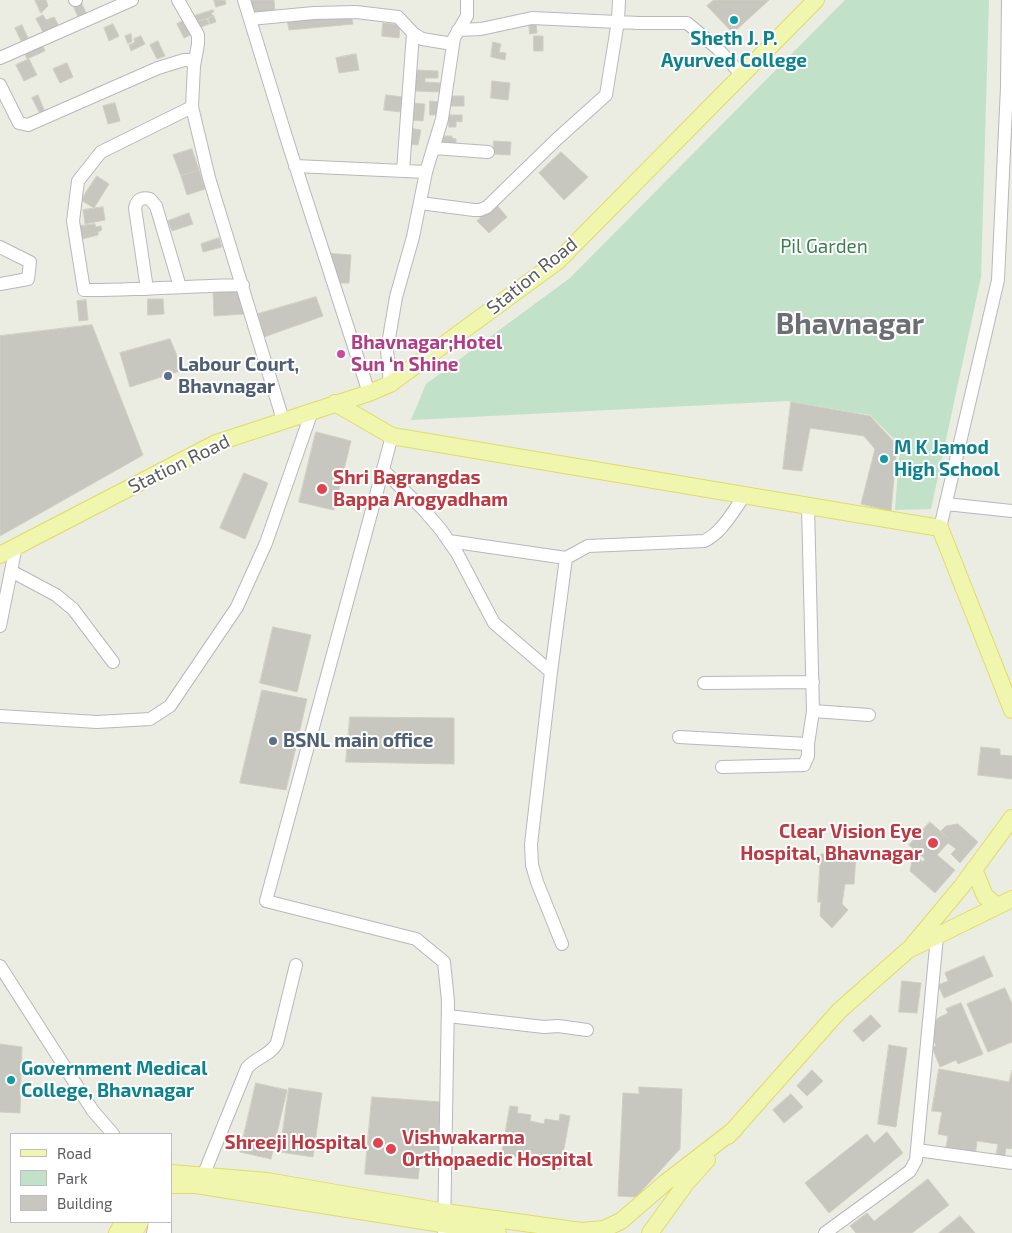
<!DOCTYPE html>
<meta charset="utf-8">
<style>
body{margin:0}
#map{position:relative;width:1012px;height:1233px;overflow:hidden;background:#ebece2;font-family:"Exo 2",sans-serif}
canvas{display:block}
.legend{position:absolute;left:10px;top:1133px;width:162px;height:90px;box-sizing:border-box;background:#fff;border:1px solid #bdbec0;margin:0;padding:6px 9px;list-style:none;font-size:15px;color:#5b5c61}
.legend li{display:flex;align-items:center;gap:10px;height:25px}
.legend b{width:25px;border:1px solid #bdbec0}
</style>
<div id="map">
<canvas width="1012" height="1233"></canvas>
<ul class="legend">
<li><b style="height:6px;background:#f0f6ad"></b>Road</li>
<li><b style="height:14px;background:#c1e1c9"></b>Park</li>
<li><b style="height:14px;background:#c7c6bf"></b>Building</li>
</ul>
</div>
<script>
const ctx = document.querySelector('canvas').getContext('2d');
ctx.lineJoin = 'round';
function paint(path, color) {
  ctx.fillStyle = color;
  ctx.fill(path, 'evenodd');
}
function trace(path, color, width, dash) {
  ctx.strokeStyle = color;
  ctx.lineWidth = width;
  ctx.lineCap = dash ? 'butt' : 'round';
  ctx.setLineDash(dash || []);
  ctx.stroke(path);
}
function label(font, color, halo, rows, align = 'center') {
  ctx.font = font + ' "Exo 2",sans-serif';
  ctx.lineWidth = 4;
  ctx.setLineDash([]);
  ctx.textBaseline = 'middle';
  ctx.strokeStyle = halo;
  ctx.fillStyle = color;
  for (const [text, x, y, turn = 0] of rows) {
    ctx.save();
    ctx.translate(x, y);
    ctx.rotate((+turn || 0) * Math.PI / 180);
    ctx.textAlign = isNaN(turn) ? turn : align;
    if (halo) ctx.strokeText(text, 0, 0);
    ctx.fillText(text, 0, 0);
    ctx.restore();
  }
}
paint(new Path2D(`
 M845,0H989L981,277L931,509L895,510L900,445L870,415L787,401L411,420L426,384L570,278Z`), '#c1e1c9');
const building = new Path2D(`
 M35,0H46L48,6L41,13Z
 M214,0H225L226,4L216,7Z
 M251,0H274L275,12L254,15Z
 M714,0H769L733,33L707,6Z
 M81,2L86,13L78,17L72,3Z
 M213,10L214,12L211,13L213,16L196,22L194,16Z
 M351,13L353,24L289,30L287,19Z
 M43,15L46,20L54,17L59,26L44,34L36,19Z
 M214,16L216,22L210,24L208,18Z
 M187,19L194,33L184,38L177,24Z
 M207,19L209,24L199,28L197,22Z
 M383,23L400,25L399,38L382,36Z
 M529,23H536L537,33L530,34Z
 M113,24L119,36L109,41L104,28Z
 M22,25L28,38L21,41L15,28Z
 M131,34L132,41L128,44L125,36Z
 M141,36L145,44L131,51L129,45L135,42L134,39Z
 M534,36H543V51H534Z
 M40,40L45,51L27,59L23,50Z
 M158,41L165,56L157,59L150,45Z
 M493,42L501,44L499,52L506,53L505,60L491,57Z
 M356,54L359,70L339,73L336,58Z
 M29,59L37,75L24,81L16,65Z
 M67,63L73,77L60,83L53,69Z
 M416,70L438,71V78H425V82L440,83V92L414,91Z
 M492,81L510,83L508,100L491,98Z
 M38,95L45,112L40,114L32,98Z
 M386,95L403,97L401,112L384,110Z
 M450,96H464V106H450Z
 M430,101L441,102V115H430Z
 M115,103L120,121L108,124L103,106Z
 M412,103L425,104L423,121L411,120Z
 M449,115H462V122L456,121V127H449Z
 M409,128L421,130L418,145L407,144Z
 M442,136H452V138L456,139V148L439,147Z
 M494,141L511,142L510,155L493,154Z
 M192,149L199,170L181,176L173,155Z
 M561,152L588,177L564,200L539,173Z
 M199,170L205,189L187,195L181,176Z
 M97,176L109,184L94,208L81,200Z
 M496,204L507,217L489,233L477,221Z
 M103,207L105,220L85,224L83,210Z
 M189,213L193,224L172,231L168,221Z
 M95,224L96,227L101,226L102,230L98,232V235L82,239L80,226Z
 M219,238L222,247L203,252L201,244Z
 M325,253L351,255L349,283H334Z
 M243,289L244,314L214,316L213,291Z
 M316,297L323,316L264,337L258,314Z
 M148,299H163L164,314L148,315Z
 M86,300L88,320L79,321L77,301Z
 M92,325L143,455L0,536V336Z
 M170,339L183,370L130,387L120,353Z
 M791,402L870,416L897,445L891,511L861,504L875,449L864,436L810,428L802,471L783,469Z
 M316,432L351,441L334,510L299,502Z
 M244,473L268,483L245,539L220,528Z
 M273,627L311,635L297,692L260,683Z
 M262,690L307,699L286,790L240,783Z
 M350,717L454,718V764L346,762Z
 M981,747L1000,749V755L1012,756V779L978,775Z
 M930,822L948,838L941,831L946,826L958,824L978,842L960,863L951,854L956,849L948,843L937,855L955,870L935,893L910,871L912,861L916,856L923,862L925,859L909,845Z
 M821,854L856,855L854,884H845L842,904L848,910L832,928L820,916L821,902H818Z
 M984,956L993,976L944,998L938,985L948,981L945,973Z
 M902,981L921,983L917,1013L899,1012Z
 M1005,988L1012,1004V1042L988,1052L967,1004Z
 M961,1003L983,1054L958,1064L956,1060L940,1067L932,1047L936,1046L930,1032L932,1025L938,1018L948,1013L946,1009Z
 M871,1015L881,1026L863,1042L853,1031Z
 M0,1044L22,1047L20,1113L0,1112Z
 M889,1045L907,1048L896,1127L878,1124Z
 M939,1069L1009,1082L1012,1070V1146L1011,1149L1006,1148L1004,1162L995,1160L998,1144L977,1141L975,1158L945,1153L948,1136L938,1134L942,1112L932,1111Z
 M812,1070L823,1081L807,1096L797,1086Z
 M256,1083L287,1090L271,1159L240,1152Z
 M639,1087L682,1089L680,1149L636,1197L618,1196L623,1093L639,1094Z
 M289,1088L322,1093L313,1157L280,1152Z
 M791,1094L803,1107L784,1123L773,1110Z
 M372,1097L442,1102V1155L421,1153L418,1179L365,1174Z
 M510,1106L518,1107L517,1113L531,1115L530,1121L544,1124L545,1119L559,1121L560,1114L570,1116L560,1170L550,1167L551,1162L537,1159L538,1155L525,1152L524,1159L510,1155L509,1161L501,1160Z
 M887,1132L903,1153L829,1213L805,1183L867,1134L874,1143Z
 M928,1179L949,1205L912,1233H856L850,1226L867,1213L874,1221Z
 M960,1216L975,1233H939Z`);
paint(building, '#c7c6bf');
trace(building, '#d0cfc1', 1);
const minor = new Path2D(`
 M75,0H76
 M178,0L198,35V44L194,66
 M244,0L288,143L369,393
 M250,19L314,13L356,12L398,17L413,33L422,39L453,44
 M458,30L481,29L532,18L639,23H687L717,48L741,74
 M0,58L132,0
 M0,85L19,123L28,125L158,68L184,60H191L194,66L192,107L209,178L283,420
 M192,107L101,152L78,181L73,221L84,290C137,290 190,286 243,285
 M433,148L488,152
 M295,166L426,172L413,237L396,297L387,350L390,384
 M403,171L413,33
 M426,172L442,119L454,38L467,16V0
 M420,203L474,210H480L487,207L557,139L606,95L618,21L619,0
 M0,247L30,262L28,279L0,284
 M147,289L135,208C137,199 142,197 150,199L156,206L180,287
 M392,436L266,901L416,939L444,962L448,1001L444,1233
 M383,470L424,510L441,530L457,553L494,623L551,672L566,558L588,546L704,541C722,533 733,511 745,495
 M946,504L1012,511
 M808,506L813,711L869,715
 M940,528L998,280L1007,87L1008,0
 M449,541L566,558
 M11,571L56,595L73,609L113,662
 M0,626L16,546
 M551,672L531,844L532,865L537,882L562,944
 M704,683L813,682
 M0,716L97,722L150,719L170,706L237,607L266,543L312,411
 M679,737L808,744L813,711
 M722,767L804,765L808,756V743
 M0,966L93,1111L113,1134
 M448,1016L544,1027L558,1026L587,1030
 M917,1150L1012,1163
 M203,1176L247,1068C255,1058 271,1055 277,1043L296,965
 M153,1233L155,1222
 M165,1233V1222
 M825,1233L910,1171L916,1160L937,936`);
const major = new Path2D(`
 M335,403L392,436L940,528L1012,710
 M0,555L216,443L369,393L390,384L558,261L816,0
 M974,869L985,896L997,906
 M912,946L962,886L1012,818
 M728,1136L839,1011L908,950L1012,899
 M171,1173L267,1181L445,1212L581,1231L604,1229L621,1221L665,1183L735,1129
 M171,1185H196L498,1233
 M117,1233L123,1222
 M134,1233L140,1222
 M650,1233L687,1182L707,1160`);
trace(minor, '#b8b8bd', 14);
trace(major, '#e1dc66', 18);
trace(minor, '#fff', 12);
trace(major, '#f0f6ad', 16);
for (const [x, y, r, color] of [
 [734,20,5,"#0f9aa8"],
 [341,354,5,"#d1479c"],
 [168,376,5,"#5c6f8a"],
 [884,459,5,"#0f9aa8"],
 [322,489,6,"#e0444e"],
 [273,741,5,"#5c6f8a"],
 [933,843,6,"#e0444e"],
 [11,1080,5,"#0f9aa8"],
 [378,1143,6,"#e0444e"],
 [391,1149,6,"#e0444e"]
]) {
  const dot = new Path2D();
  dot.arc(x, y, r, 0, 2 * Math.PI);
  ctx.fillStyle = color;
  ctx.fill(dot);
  trace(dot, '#fff', 2);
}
label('bold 19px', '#0d838f', '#fff', [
 ["Sheth J. P.",734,39,"center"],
 ["Ayurved College",734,61,"center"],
 ["M K Jamod",894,448],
 ["High School",894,470],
 ["Government Medical",21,1069],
 ["College, Bhavnagar",21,1091]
], 'left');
label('19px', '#3d7e50', '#fff', [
 ["Pil Garden",824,247]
]);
label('19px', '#5b5c61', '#fff', [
 ["Station Road",532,276,-39],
 ["Station Road",179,464,-26]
]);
label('bold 19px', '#b23c85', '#fff', [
 ["Bhavnagar;Hotel",351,343],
 ["Sun ‘n Shine",351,365]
], 'left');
label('bold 19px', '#4e5e75', '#fff', [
 ["Labour Court,",178,365],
 ["Bhavnagar",178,387],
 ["BSNL main office",283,741]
], 'left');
label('bold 19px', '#be3a42', '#fff', [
 ["Shri Bagrangdas",333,478],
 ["Bappa Arogyadham",333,500],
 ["Clear Vision Eye",922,832,"right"],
 ["Hospital, Bhavnagar",922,854,"right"],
 ["Vishwakarma",402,1138],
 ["Orthopaedic Hospital",402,1160],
 ["Shreeji Hospital",367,1143,"right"]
], 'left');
label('bold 29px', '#6c6e73', '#fff', [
 ["Bhavnagar",850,324]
]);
</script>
